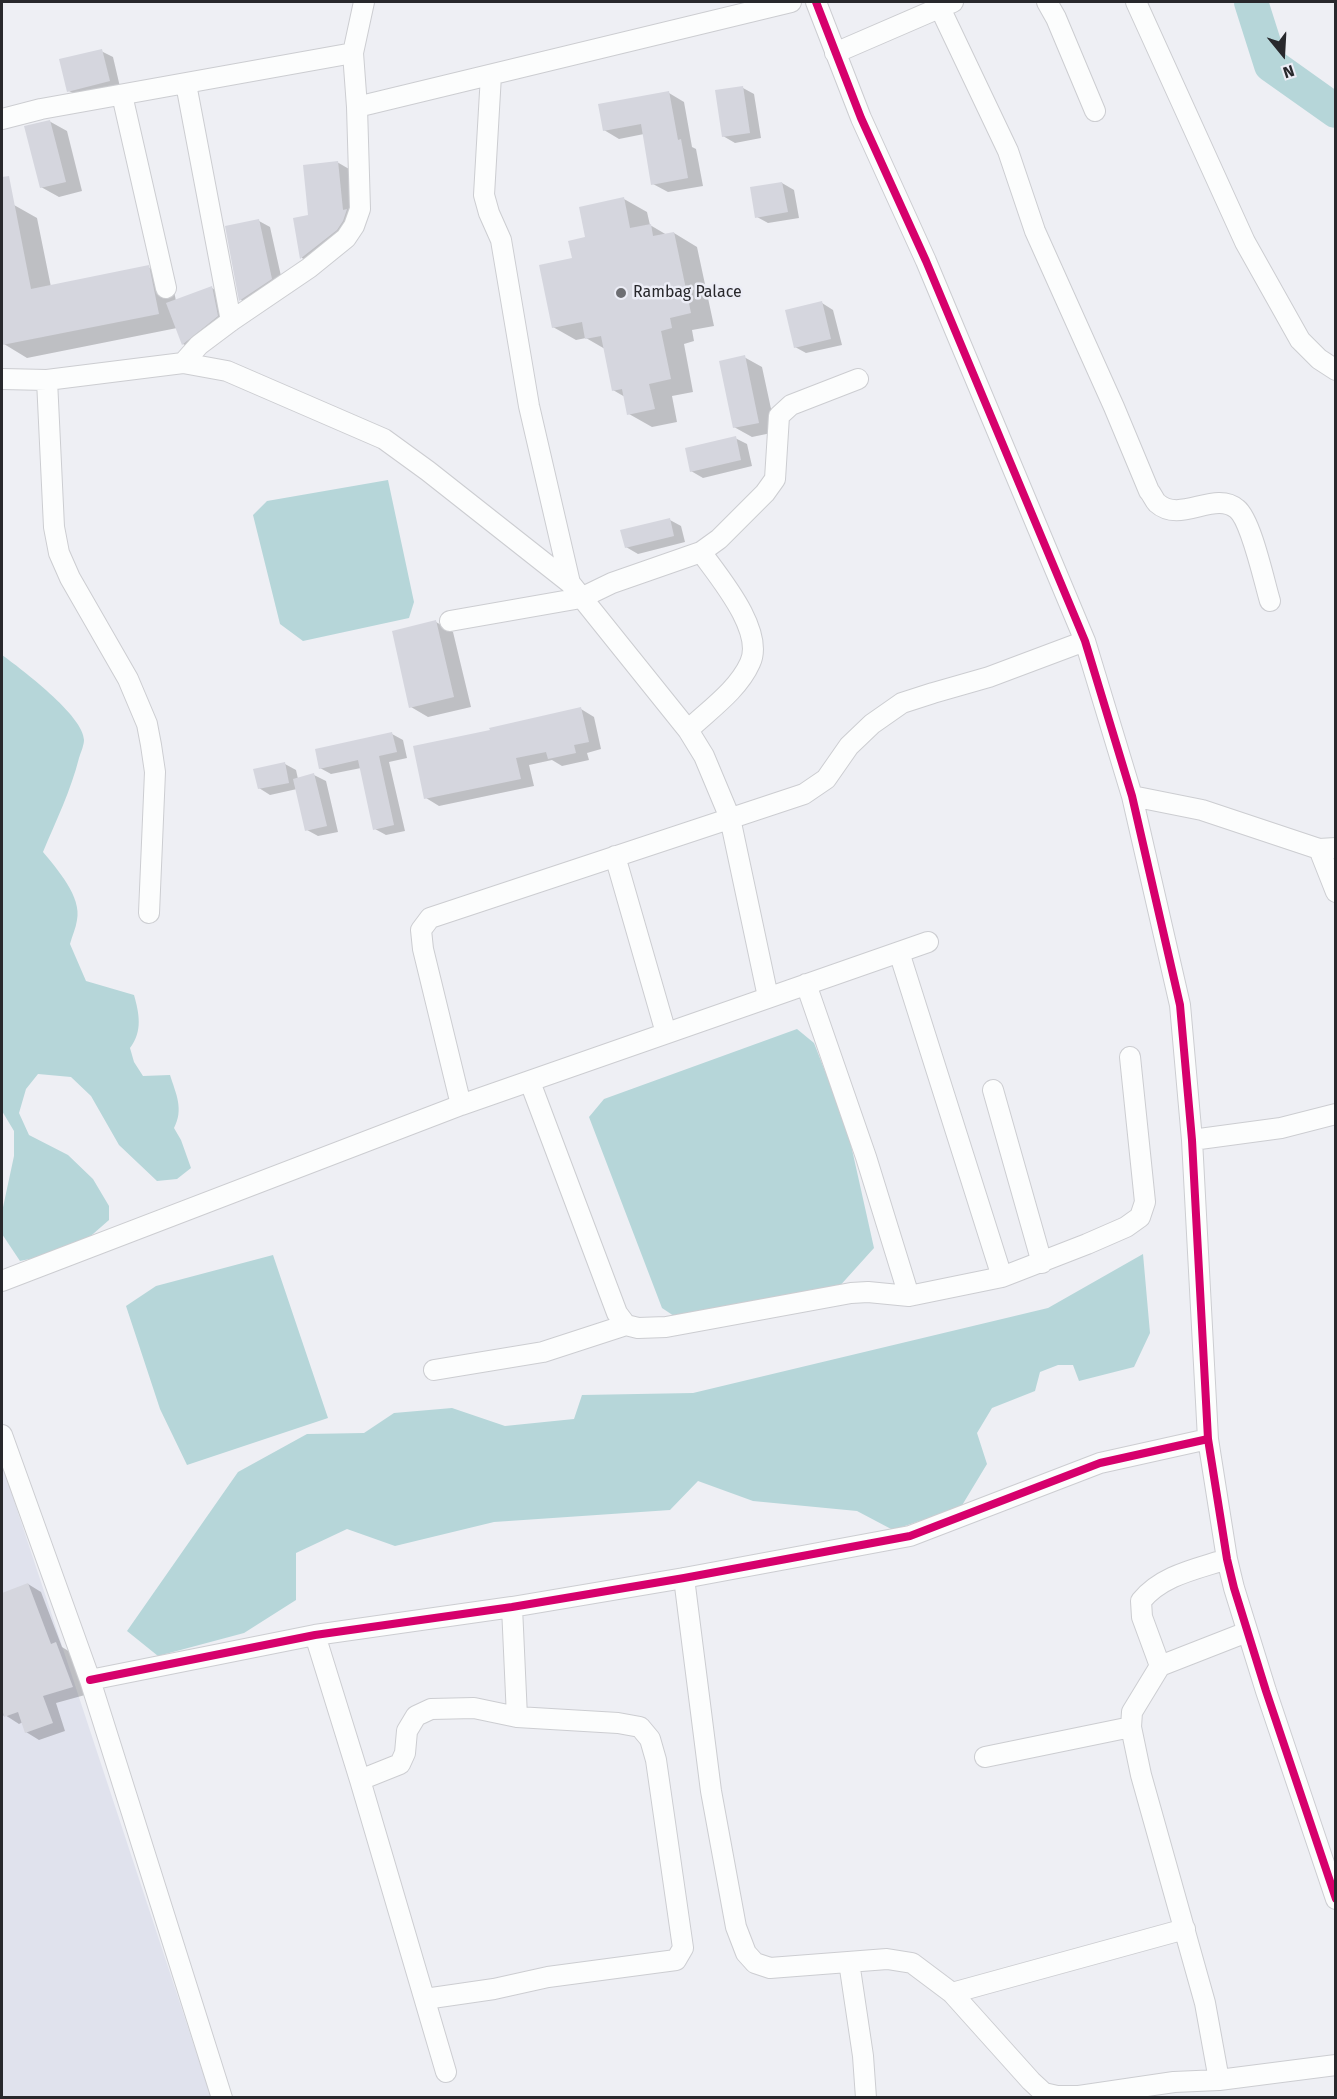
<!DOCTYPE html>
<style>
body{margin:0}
#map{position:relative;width:1337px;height:2099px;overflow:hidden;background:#eeeff4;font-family:"Fira Sans",sans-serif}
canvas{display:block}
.frame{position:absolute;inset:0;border:3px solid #28282c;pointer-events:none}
.north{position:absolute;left:1253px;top:24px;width:60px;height:60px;-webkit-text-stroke:4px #ecedf6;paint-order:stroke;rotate:162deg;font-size:16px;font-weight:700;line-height:24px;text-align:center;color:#28282c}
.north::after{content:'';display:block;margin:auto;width:21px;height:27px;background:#28282c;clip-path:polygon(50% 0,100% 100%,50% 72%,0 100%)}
</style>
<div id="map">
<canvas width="1337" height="2099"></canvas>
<div class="frame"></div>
<div class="north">N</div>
</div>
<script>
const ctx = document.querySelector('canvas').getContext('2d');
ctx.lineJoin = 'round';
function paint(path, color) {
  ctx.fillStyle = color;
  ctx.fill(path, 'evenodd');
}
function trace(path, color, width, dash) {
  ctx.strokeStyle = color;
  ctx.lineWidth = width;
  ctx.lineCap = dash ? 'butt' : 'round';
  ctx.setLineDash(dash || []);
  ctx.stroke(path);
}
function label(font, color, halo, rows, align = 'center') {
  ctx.font = font + ' "Fira Sans",sans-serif';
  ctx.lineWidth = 5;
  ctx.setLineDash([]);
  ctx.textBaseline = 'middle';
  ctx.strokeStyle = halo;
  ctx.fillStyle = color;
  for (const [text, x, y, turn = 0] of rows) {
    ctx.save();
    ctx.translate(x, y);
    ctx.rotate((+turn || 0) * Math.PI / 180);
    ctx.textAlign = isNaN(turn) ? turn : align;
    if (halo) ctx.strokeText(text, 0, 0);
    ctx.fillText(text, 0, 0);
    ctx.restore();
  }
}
paint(new Path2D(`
 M2,1464L211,2097H2Z`), '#e0e2ed');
paint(new Path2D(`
 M388,480L414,602L409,618L303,641L280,624L253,515L267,501Z
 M2,655C20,668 84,716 84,740C84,745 81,752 79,758C71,790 56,821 43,852C57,869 82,897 77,920C76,928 72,936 70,944L86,981L134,995C139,1013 143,1031 130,1048L134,1062L143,1076L170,1075C176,1094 184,1109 174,1128L181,1140L191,1168L177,1179L157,1181L119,1145L91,1096L71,1077L38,1074L26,1089L19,1113L29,1135L68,1155L93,1179L109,1206V1220L85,1241L58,1253L20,1261L2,1234V1212L14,1156V1131L2,1111Z
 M797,1029L814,1043L847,1127L874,1248L837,1289L674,1316L662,1308L589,1117L604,1099Z
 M1143,1254L1150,1333L1134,1367L1079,1381L1073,1365H1058L1040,1372L1035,1391L992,1408L977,1433L987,1464L961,1507L893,1530L857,1511L753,1501L698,1481L670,1510L494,1522L395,1546L347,1529L296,1553V1600L244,1633L158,1656L127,1631L238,1472L307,1434L364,1433L394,1413L452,1408L505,1426L574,1419L582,1395L693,1393L1048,1308Z
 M273,1255L328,1418L187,1465L160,1409L126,1306L156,1286Z`), '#b6d6d9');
paint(new Path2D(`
 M101,51L113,57L120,87L80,97L69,91Z
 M743,88L754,94L761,138L735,143L723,136Z
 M669,93L684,102L692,147L696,149L703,186L668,192L653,184L644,134L619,139L604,130Z
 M49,121L67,131L82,191L59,197L41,187Z
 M337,162L349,169L354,214L313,265L302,258L295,219L310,217Z
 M782,183L794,190L799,218L768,223L757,217Z
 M624,199L647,212L650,225L667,235L674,233L697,247L714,326L692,330L694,341L684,344L693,392L672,396L677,422L652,427L629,414L625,397L613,390L605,349L586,338L576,340L553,327L574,259L587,239Z
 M14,205L37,218L51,287L148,267L172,281L176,301L212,288L229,298L235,326L201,354L183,344L177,328L27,358L4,344L2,334V207Z
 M259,221L270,227L283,285L252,306L241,300Z
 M822,303L833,310L842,345L806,353L795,347Z
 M744,357L762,367L776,432L752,437L734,427Z
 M735,438L747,444L752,466L703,478L691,471Z
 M670,520L681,526L685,542L638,554L626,547Z
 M436,622L453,632L471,707L428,717L411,707Z
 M581,709L594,717L601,749L587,753L589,760L562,766L552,760L529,765L534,786L439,806L426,798L491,731Z
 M392,734L403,740L407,758L389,762L405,831L386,835L375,829L361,768L331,774L320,768Z
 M285,764L296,770L298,779L314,775L326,781L338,832L318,836L307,830L297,789L270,795L259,788Z
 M28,1584L41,1592L62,1647L70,1652L85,1695L56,1703L65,1731L39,1740L26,1732L23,1722L19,1724L5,1715L2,1716V1687L47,1671L6,1654L2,1642V1594Z`), '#0003');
trace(new Path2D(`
 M1251,2L1271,65L1336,111`), '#b6d6d9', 34);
paint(new Path2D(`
 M102,49L110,81L67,92L59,59Z
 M743,86L750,133L722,137L715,90Z
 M669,91L678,140L681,139L688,178L651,185L641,124L603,131L598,104Z
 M50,120L66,182L40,188L24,126Z
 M338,161L343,210L347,209L343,221L337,230L300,259L293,218L308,215L303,165Z
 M9,176L31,289L149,265L159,314L2,345V177Z
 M782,182L788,212L755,218L750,187Z
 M624,197L630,228L651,224L653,236L674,232L691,313L670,318L672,328L661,331L671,379L649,384L655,409L627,415L622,389L612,391L601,336L585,339L582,322L552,328L539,265L572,258L568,241L585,237L579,207Z
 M259,219L272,279L239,301L225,226Z
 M212,286L218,316L182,345L166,303Z
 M822,301L831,339L794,348L785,310Z
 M745,355L759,423L733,428L719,361Z
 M736,436L741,460L690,472L685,448Z
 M670,518L674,536L625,548L620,530Z
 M436,620L454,697L409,708L392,631Z
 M581,707L589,742L574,745L576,753L548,759L546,752L516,758L521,779L424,799L413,746L490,730L489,728Z
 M392,732L397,752L379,756L394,825L373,830L358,760L319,769L315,749Z
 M285,762L289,783L258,789L253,769Z
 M314,773L327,826L305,831L293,779Z
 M28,1583L51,1644L56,1642L73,1687L43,1696L53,1723L25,1733L18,1712L4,1717L2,1708V1593Z`), '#d5d6de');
const minor = new Path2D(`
 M816,2L861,118L926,261L1085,641L1132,796L1180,1005L1192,1140L1208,1439L1227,1559L1234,1588L1266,1691L1336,1899
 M1047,2L1056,18L1095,111
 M1136,2L1245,242L1300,340L1319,359L1336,370
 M940,8L1008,151L1035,231L1114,407L1149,491C1152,494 1154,500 1157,503C1180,524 1215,490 1237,509C1251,520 1264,581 1270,601
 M835,53L953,2
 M491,75L484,195L489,213L501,240L529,406L570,583
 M186,84L231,321
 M122,95L166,288
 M357,107L791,2
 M2,119L41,109L353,53
 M183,363L199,345L231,321L309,268L346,238L354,226L360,209L357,107L353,53L364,2
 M2,379L47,380L183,363L227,371L384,439L428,471L570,583L688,730L704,756L730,818L768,997
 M47,380L54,527L59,553L70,578L128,679L147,724L151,745L155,772L149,913
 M450,621L581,598L612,583L701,552L719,539L765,493L775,479L779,416L791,405L858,379
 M688,730C709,710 738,690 750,663C765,631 719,577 701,552
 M1132,796L1202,810L1319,849L1336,848
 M1319,849L1336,892
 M615,856L666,1033
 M899,952L1002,1277
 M806,984L866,1157L909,1296
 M530,1082L617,1313L626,1325L638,1328L666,1327L851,1293L868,1292L909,1296L1002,1277L1087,1244L1126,1227L1140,1217L1145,1202L1130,1057
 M993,1090L1042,1263
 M461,1105L423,949L421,930L430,918L804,794L826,779L849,746L872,724L902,703L933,693L989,677L1085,641
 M1192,1140L1281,1128L1336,1114
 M2,1281L461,1105L928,942
 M434,1370L543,1352L626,1325
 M2,1435L90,1680L222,2098
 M684,1578L711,1791L736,1927L746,1953L755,1963L770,1968L887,1959L912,1963L952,1993L1031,2081L1044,2093L1057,2096H1079L1174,2082L1219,2080L1336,2065
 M512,1607L517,1717
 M315,1635L360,1780L446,2072
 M1160,1666L1142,1617L1141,1601C1162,1575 1197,1569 1227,1559
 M90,1680L315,1635L512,1607L684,1578L910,1536L1100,1463L1208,1439
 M985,1757L1131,1727
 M360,1780L400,1764L405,1753L407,1731L416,1716L431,1709L474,1708L517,1717L618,1723L640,1727L650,1739L656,1760L683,1948L676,1960L548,1977L494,1989L425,1999
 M849,1962L863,2056L866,2098
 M952,1993L1185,1929
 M1219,2080L1205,2003L1141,1775L1131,1727L1132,1712L1160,1666L1247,1632`);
trace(minor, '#cccdd1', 22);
trace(minor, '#fcfdfd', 20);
trace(new Path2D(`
 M816,2L861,118L926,261L1085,641L1132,796L1180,1005L1192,1140L1208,1439L1227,1559L1234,1588L1266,1691L1336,1899
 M90,1680L315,1635L512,1607L684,1578L910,1536L1100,1463L1208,1439`), '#d6006c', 8);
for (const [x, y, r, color] of [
 [621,293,6,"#6d6e72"]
]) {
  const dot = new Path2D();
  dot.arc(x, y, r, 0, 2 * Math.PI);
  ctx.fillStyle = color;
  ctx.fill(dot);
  trace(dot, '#ecedf6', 2);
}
label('16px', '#28282c', '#ecedf6', [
 ["Rambag Palace",633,293]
], 'left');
</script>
